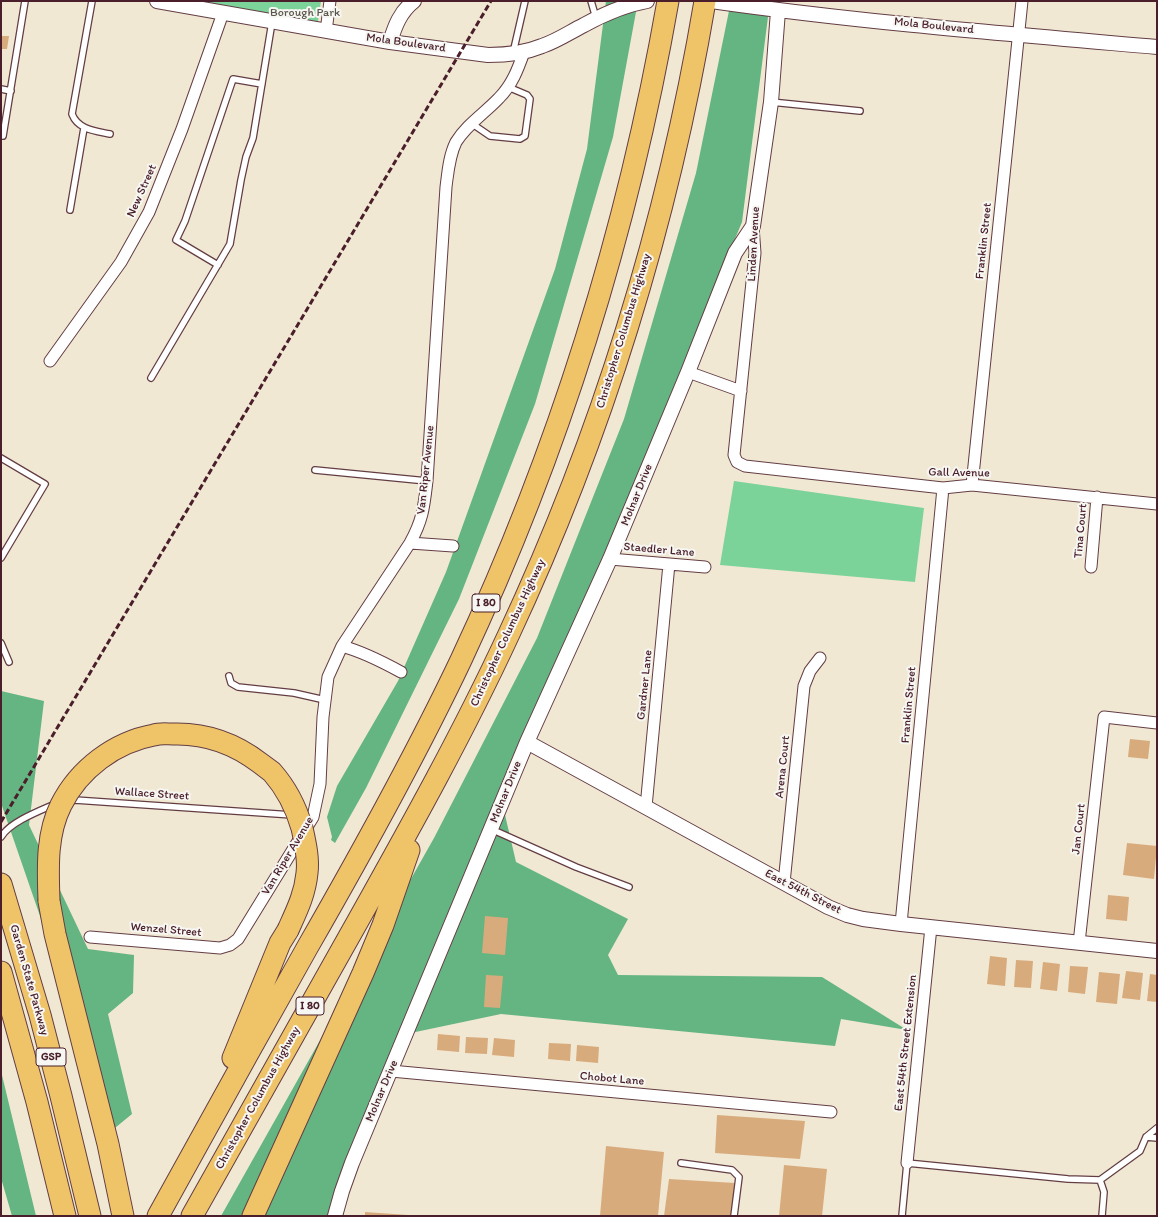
<!DOCTYPE html>
<style>
body{margin:0}
#map{position:relative;width:1158px;height:1217px;overflow:hidden;background:#f1e8d3;font-family:Itim,sans-serif}
canvas{display:block}
.frame{position:absolute;inset:0;border:2px solid #4a1f2b;pointer-events:none}
</style>
<div id="map">
<canvas width="1158" height="1217"></canvas>
<div class="frame"></div>
</div>
<script>
const ctx = document.querySelector('canvas').getContext('2d');
ctx.lineJoin = 'round';
function paint(path, color) {
  ctx.fillStyle = color;
  ctx.fill(path, 'evenodd');
}
function trace(path, color, width, dash) {
  ctx.strokeStyle = color;
  ctx.lineWidth = width;
  ctx.lineCap = dash ? 'butt' : 'round';
  ctx.setLineDash(dash || []);
  ctx.stroke(path);
}
function label(font, color, halo, rows, align = 'center') {
  ctx.font = font + ' Itim,sans-serif';
  ctx.lineWidth = 4;
  ctx.setLineDash([]);
  ctx.textBaseline = 'middle';
  ctx.strokeStyle = halo;
  ctx.fillStyle = color;
  for (const [text, x, y, turn = 0] of rows) {
    ctx.save();
    ctx.translate(x, y);
    ctx.rotate((+turn || 0) * Math.PI / 180);
    ctx.textAlign = isNaN(turn) ? turn : align;
    if (halo) ctx.strokeText(text, 0, 0);
    ctx.fillText(text, 0, 0);
    ctx.restore();
  }
}
paint(new Path2D(`
 M161,1H321L317,28Z
 M734,481L924,508L915,582L720,565Z`), '#7bd399');
paint(new Path2D(`
 M606,1H638L613,137L535,404L459,599L366,788L335,843L331,840L332,837L327,817L337,786L398,681L446,572L555,269L587,149Z
 M731,1H770L742,222L502,802L516,862L628,919L608,955L618,975L822,977L907,1030L841,1019L835,1046L501,1014L406,1034L358,1150L343,1216H221L434,838L537,638L624,419L696,173Z
 M1,691L44,701L29,825L88,949L134,955L133,993L108,1014L132,1114L99,1141L40,916L1,803Z
 M1,1071L36,1216H12L1,1178Z`), '#64b581');
paint(new Path2D(`
 M1,36H9L7,49H1Z
 M1130,739L1150,741L1148,759L1128,757Z
 M1127,843L1157,846L1154,879L1123,875Z
 M1108,895L1129,897L1127,921L1106,919Z
 M485,916L508,918L505,955L482,953Z
 M990,956L1007,958L1005,986L987,984Z
 M1016,960L1033,961L1031,988L1014,987Z
 M1043,962L1060,964L1057,991L1040,989Z
 M1070,966L1088,967L1085,994L1068,992Z
 M1126,971L1143,973L1140,1000L1122,998Z
 M1099,972L1120,974L1117,1004L1096,1002Z
 M1150,974L1157,975V1002L1147,1001Z
 M486,975L503,976L500,1008L484,1007Z
 M438,1034L460,1036L459,1052L437,1050Z
 M466,1037L488,1038L487,1054L465,1053Z
 M494,1038L515,1040L514,1057L492,1055Z
 M549,1043L571,1044L570,1061L548,1059Z
 M577,1045L599,1047L598,1063L576,1061Z
 M717,1115L805,1121L800,1159L715,1153Z
 M606,1146L664,1152L658,1216H600Z
 M784,1165L827,1169L822,1216H779Z
 M669,1179L735,1183L732,1216H664Z
 M365,1212L408,1215V1216H365Z`), '#d8ab7d');
const service = new Path2D(`
 M92,1L72,114C78,130 96,131 110,134
 M591,1L596,18
 M513,53L525,1
 M1,89L11,91
 M771,102L860,111
 M471,123L490,136L520,139L525,136L530,99L527,95L508,87
 M1,136H3L25,1
 M70,210L84,128
 M218,265L176,240L185,221L233,79L262,84
 M151,378L230,244L241,180L246,157L253,138L272,22
 M1,458L45,484L1,558
 M315,470L427,481
 M1,643L9,662
 M229,676L231,683L238,687L294,693L325,700
 M70,801L75,800L292,815
 M491,829L576,867L629,887
 M1,837C10,822 39,811 55,804
 M1146,1137L1157,1138
 M681,1163L732,1170L739,1177L734,1216
 M1100,1180L1104,1192L1102,1216
 M902,1216L907,1163L1068,1179L1100,1180L1140,1151L1146,1137L1157,1128`);
const minor = new Path2D(`
 M326,31L330,1
 M753,226L755,253L734,455L737,462L745,466L943,488L972,485L1157,504
 M50,361L121,262L149,212L182,129L223,13
 M688,372L741,391
 M972,485L1022,1
 M410,543L453,546
 M610,559L705,567
 M1091,567L1097,497
 M342,646C363,652 381,661 401,672
 M646,807L669,564
 M784,883L804,686L810,671L820,658
 M901,924L943,488
 M90,937L220,948L230,945L238,939L313,817L320,784L323,717L328,677L342,646L410,543C423,520 424,506 427,481L446,187C448,172 449,156 456,142C467,124 485,113 499,98C512,85 518,69 524,52
 M1079,943L1104,717L1157,723
 M391,1071L831,1112
 M907,1163L931,927`);
const tertiary = new Path2D(`
 M157,1L390,42L488,55C507,55 525,53 542,46C557,41 570,32 584,25C604,14 625,5 647,1
 M711,1C859,22 1008,34 1157,47
 M390,42C395,26 400,12 414,1
 M527,742L828,907L847,915L863,919L901,924L1157,951
 M335,1216L342,1191L352,1163L527,742L610,559L688,372L735,253L753,226L771,102L778,11`);
const motorway = new Path2D(`
 M1,884L40,1015L61,1096L90,1216
 M49,901L55,934L108,1144L123,1216
 M1,972L37,1102L65,1216
 M233,1058L280,943L288,930
 M158,1216C207,1127 257,1037 307,948C361,854 414,759 461,660C559,451 628,229 668,1
 M192,1216C248,1117 303,1018 359,919C411,826 463,733 508,636C602,435 668,220 705,1
 M253,1216L363,973L383,925L409,850`);
trace(service, '#633d44', 8);
trace(minor, '#633d44', 13);
trace(tertiary, '#633d44', 16);
trace(motorway, '#633d44', 23);
trace(service, '#fff', 5.5);
trace(minor, '#fff', 11);
trace(tertiary, '#fff', 14);
trace(motorway, '#efc469', 21);
trace(new Path2D(`
 M1,822L491,1`), '#4a1f2b', 3, [6, 3]);
const motorwayBridge = new Path2D(`
 M49,901C48,869 46,835 61,805C79,769 115,742 154,735C160,733 167,734 173,734C205,733 234,743 260,763C264,766 268,769 272,772C286,788 296,807 302,828C305,842 309,858 307,873C305,894 297,910 288,930`);
trace(motorwayBridge, '#633d44', 23, []);
trace(motorwayBridge, '#efc469', 21);
for (const [x, y, w] of [
 [486,603,28],
 [310,1006,28],
 [51,1057,30]
]) {
  const box = new Path2D();
  box.roundRect(x - w / 2, y - 9, w, 18, 3);
  ctx.fillStyle = '#f6f6f2';
  ctx.fill(box);
  trace(box, '#4a1f2b', 1);
}
label('bold 11px', '#4a1f2b', null, [
 ["I 80",486,603],
 ["I 80",310,1006],
 ["GSP",51,1057]
]);
label('12px', '#59554c', '#f6f6f2', [
 ["Borough Park",305,13]
]);
label('12px', '#4a1f2b', '#f6f6f2', [
 ["Mola Boulevard",934,26,6],
 ["Mola Boulevard",406,43,8],
 ["New Street",142,191,-66],
 ["Franklin Street",984,241,-84],
 ["Linden Avenue",754,244,-87],
 ["Christopher Columbus Highway",624,331,-73],
 ["Van Riper Avenue",426,470,-84],
 ["Gall Avenue",959,473,1],
 ["Molnar Drive",637,495,-68],
 ["Tina Court",1081,531,-85],
 ["Staedler Lane",659,550,5],
 ["Christopher Columbus Highway",508,633,-65],
 ["Gardner Lane",645,685,-84],
 ["Franklin Street",909,705,-85],
 ["Arena Court",783,767,-84],
 ["Molnar Drive",506,792,-68],
 ["Wallace Street",152,794,4],
 ["Jan Court",1079,829,-84],
 ["Van Riper Avenue",288,856,-59],
 ["East 54th Street",803,892,27],
 ["Wenzel Street",166,930,5],
 ["Garden State Parkway",29,980,74],
 ["East 54th Street Extension",906,1043,-84],
 ["Chobot Lane",612,1079,5],
 ["Molnar Drive",382,1091,-67],
 ["Christopher Columbus Highway",258,1098,-61]
]);
</script>
